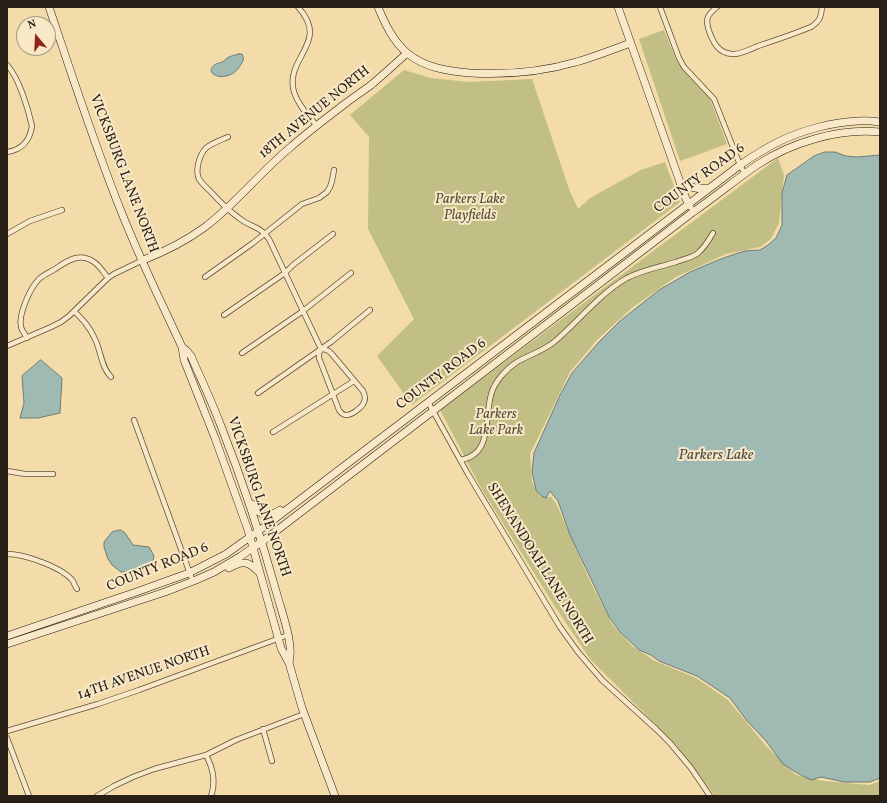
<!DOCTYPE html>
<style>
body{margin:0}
#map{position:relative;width:887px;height:803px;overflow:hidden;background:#f4dcaa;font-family:Vollkorn,serif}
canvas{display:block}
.frame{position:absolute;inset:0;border:8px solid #282016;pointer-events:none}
.north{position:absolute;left:16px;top:16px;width:40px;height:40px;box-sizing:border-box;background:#f8e8c8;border:1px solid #a59881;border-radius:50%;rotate:341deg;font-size:11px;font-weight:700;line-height:16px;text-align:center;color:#282016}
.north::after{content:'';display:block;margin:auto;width:14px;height:18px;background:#8f2418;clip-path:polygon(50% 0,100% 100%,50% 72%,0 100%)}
</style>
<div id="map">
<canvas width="887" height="803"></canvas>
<div class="frame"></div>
<div class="north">N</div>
</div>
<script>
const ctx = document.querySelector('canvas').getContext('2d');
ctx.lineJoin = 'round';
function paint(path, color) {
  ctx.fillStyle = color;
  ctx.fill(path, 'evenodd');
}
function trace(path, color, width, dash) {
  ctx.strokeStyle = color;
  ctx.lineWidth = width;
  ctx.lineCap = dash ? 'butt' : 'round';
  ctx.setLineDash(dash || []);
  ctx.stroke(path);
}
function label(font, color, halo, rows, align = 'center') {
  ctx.font = font + ' Vollkorn,serif';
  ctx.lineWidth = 4;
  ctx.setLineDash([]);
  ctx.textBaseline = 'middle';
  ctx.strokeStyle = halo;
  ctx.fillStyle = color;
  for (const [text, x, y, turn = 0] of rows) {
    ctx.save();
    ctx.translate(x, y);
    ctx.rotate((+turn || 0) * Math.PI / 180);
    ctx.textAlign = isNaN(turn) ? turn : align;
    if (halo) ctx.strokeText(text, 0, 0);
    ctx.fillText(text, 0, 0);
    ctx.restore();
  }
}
paint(new Path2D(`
 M664,30L677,62L689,77L710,99L727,144L680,161L639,39Z
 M404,70L431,78L469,82L532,79L569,189L578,209L590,198L608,188L641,170L665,162L680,202L412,405L377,356L414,319L368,229L369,137L350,115Z
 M778,158L784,175L779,223L771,239L760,247L726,254L676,277L633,307L597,340L570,372L530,454L532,482L540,497H551L556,503L589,579L612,624L632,646L655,661L696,678L728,700L766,746L796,775L824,781L869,785L880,781V796H715L676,745L590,659L554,605L481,488L440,410Z`), '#c1bf85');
const water = new Path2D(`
 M239,54H242C245,59 243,61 240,66C227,86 200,73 216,64C217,63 220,63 222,62C224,61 225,60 227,58C231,56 234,55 239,54Z
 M825,152H835L846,156L857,157L880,155V778L870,782H844L821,777L811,780L799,774L783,764L766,741L747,721L730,698L697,676L659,661L651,655L639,650L620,632L609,617L570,535L558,501L550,491L546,498L541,496L536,490L532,472L534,453L560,395L572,373L598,343L620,321L659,290L690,272L718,260L735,254L745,251L760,250L768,245L776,238L782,225V193L787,175L814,156Z
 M41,360L62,378L60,413L38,418H20L24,403L22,376Z
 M121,530L125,533L133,545L149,547L154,556L152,565L143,571L137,572H121L112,565L108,559L104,547V542L112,532Z`);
paint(water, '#9fb9b3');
trace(water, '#6f7c74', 1);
const street = new Path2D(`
 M298,7C331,43 284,57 294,92C298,105 308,115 316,125
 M660,7L679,58L684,67L714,99L740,165L745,174
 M717,7C707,15 705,19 709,31C713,42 718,53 732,54C739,55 751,49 758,46C776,40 794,34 811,27C820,21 821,17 822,7
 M7,65C19,78 28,108 32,126C30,140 22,150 7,152
 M228,137C221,140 212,143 206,148C199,155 195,171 199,179C202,184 206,187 210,191C219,201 228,210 239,218C251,228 259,225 269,239L321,349
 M7,234L30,221L62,210
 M205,277L253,243L302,204L319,198L327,192L330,187L332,181L334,170
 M74,311C82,319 90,327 95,339C101,351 101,367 111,377
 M224,315L285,273L293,265L333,234
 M27,338C25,334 22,331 21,327C18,315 30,288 39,279C43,275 50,272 55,269C67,261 79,252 94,262C100,266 104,273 108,278
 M7,346L51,327L61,322L69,316L108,278L114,274L141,261
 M321,349C326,349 328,350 331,353L363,391C365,395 366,400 363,404C362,407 358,409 356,411C349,416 343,417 339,410L319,358V353Z
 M242,353L303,311L351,273
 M258,393L331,342L370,310
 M428,402L468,474L560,627L578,652L602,680L656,729L670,743L691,768L710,796
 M134,420L193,582
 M273,432L354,381
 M460,460C493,455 484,418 491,395C494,382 506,369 517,362C529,355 543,351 554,342C579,321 599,294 627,278C642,270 660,267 676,262C683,259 692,258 698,253C704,248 709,240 713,233
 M7,471L25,474H53
 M7,554C24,554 62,567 73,581C74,583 75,587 77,589
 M263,729L272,761
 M7,731L98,704L139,690L288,635
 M7,738L29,796
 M206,755C213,768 216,782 211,796
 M97,796L114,786L133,777L154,769L206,755L236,740L304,714`);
const secondary = new Path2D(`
 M49,7C72,75 94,144 121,211C139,257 161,302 182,347L184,360L215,438L248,530L281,648L289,663L302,708L335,796
 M378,7C385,24 393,41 407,53C425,68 448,71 470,73C506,75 542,72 576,62C595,57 613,49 631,43
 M618,7L686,199L690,206
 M680,183C692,187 696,190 709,188
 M141,261C164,252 186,241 205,227C237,203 261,171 292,146C309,131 328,117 346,103C354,97 363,91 371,85C383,75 395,64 407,53
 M182,347L186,350L191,356C201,379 212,402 221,426C243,482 262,540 278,598C283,616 294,645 289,663
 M252,504C260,516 268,518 280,510
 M229,568C244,560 248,561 260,573
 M7,636L139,591L189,573L226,554L264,527L740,165C753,156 766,148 780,141C803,130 833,122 858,121C865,120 873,121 880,122
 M7,644L165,592L196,580L214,572L241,556L267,538L693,212C715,197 735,180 757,165C792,142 839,128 880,132`);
trace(street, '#5b4f3b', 6);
trace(secondary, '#282016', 8);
trace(street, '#f8e8c8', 4.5);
trace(secondary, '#f8e8c8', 7);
label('14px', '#282016', '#f8e8c8', [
 ["18TH AVENUE NORTH",315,113,-39],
 ["VICKSBURG LANE NORTH",123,174,69],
 ["COUNTY ROAD 6",700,179,-36],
 ["COUNTY ROAD 6",442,375,-37],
 ["VICKSBURG LANE NORTH",258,497,71],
 ["SHENANDOAH LANE NORTH",539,564,58],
 ["COUNTY ROAD 6",158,568,-22],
 ["14TH AVENUE NORTH",144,674,-19]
]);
label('italic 14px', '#565037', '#f8e8c8', [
 ["Parkers Lake",470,200],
 ["Playfields",470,216],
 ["Parkers",496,415],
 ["Lake Park",496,431]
]);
label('italic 15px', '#4c4e45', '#f8e8c8', [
 ["Parkers Lake",716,456]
]);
</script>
